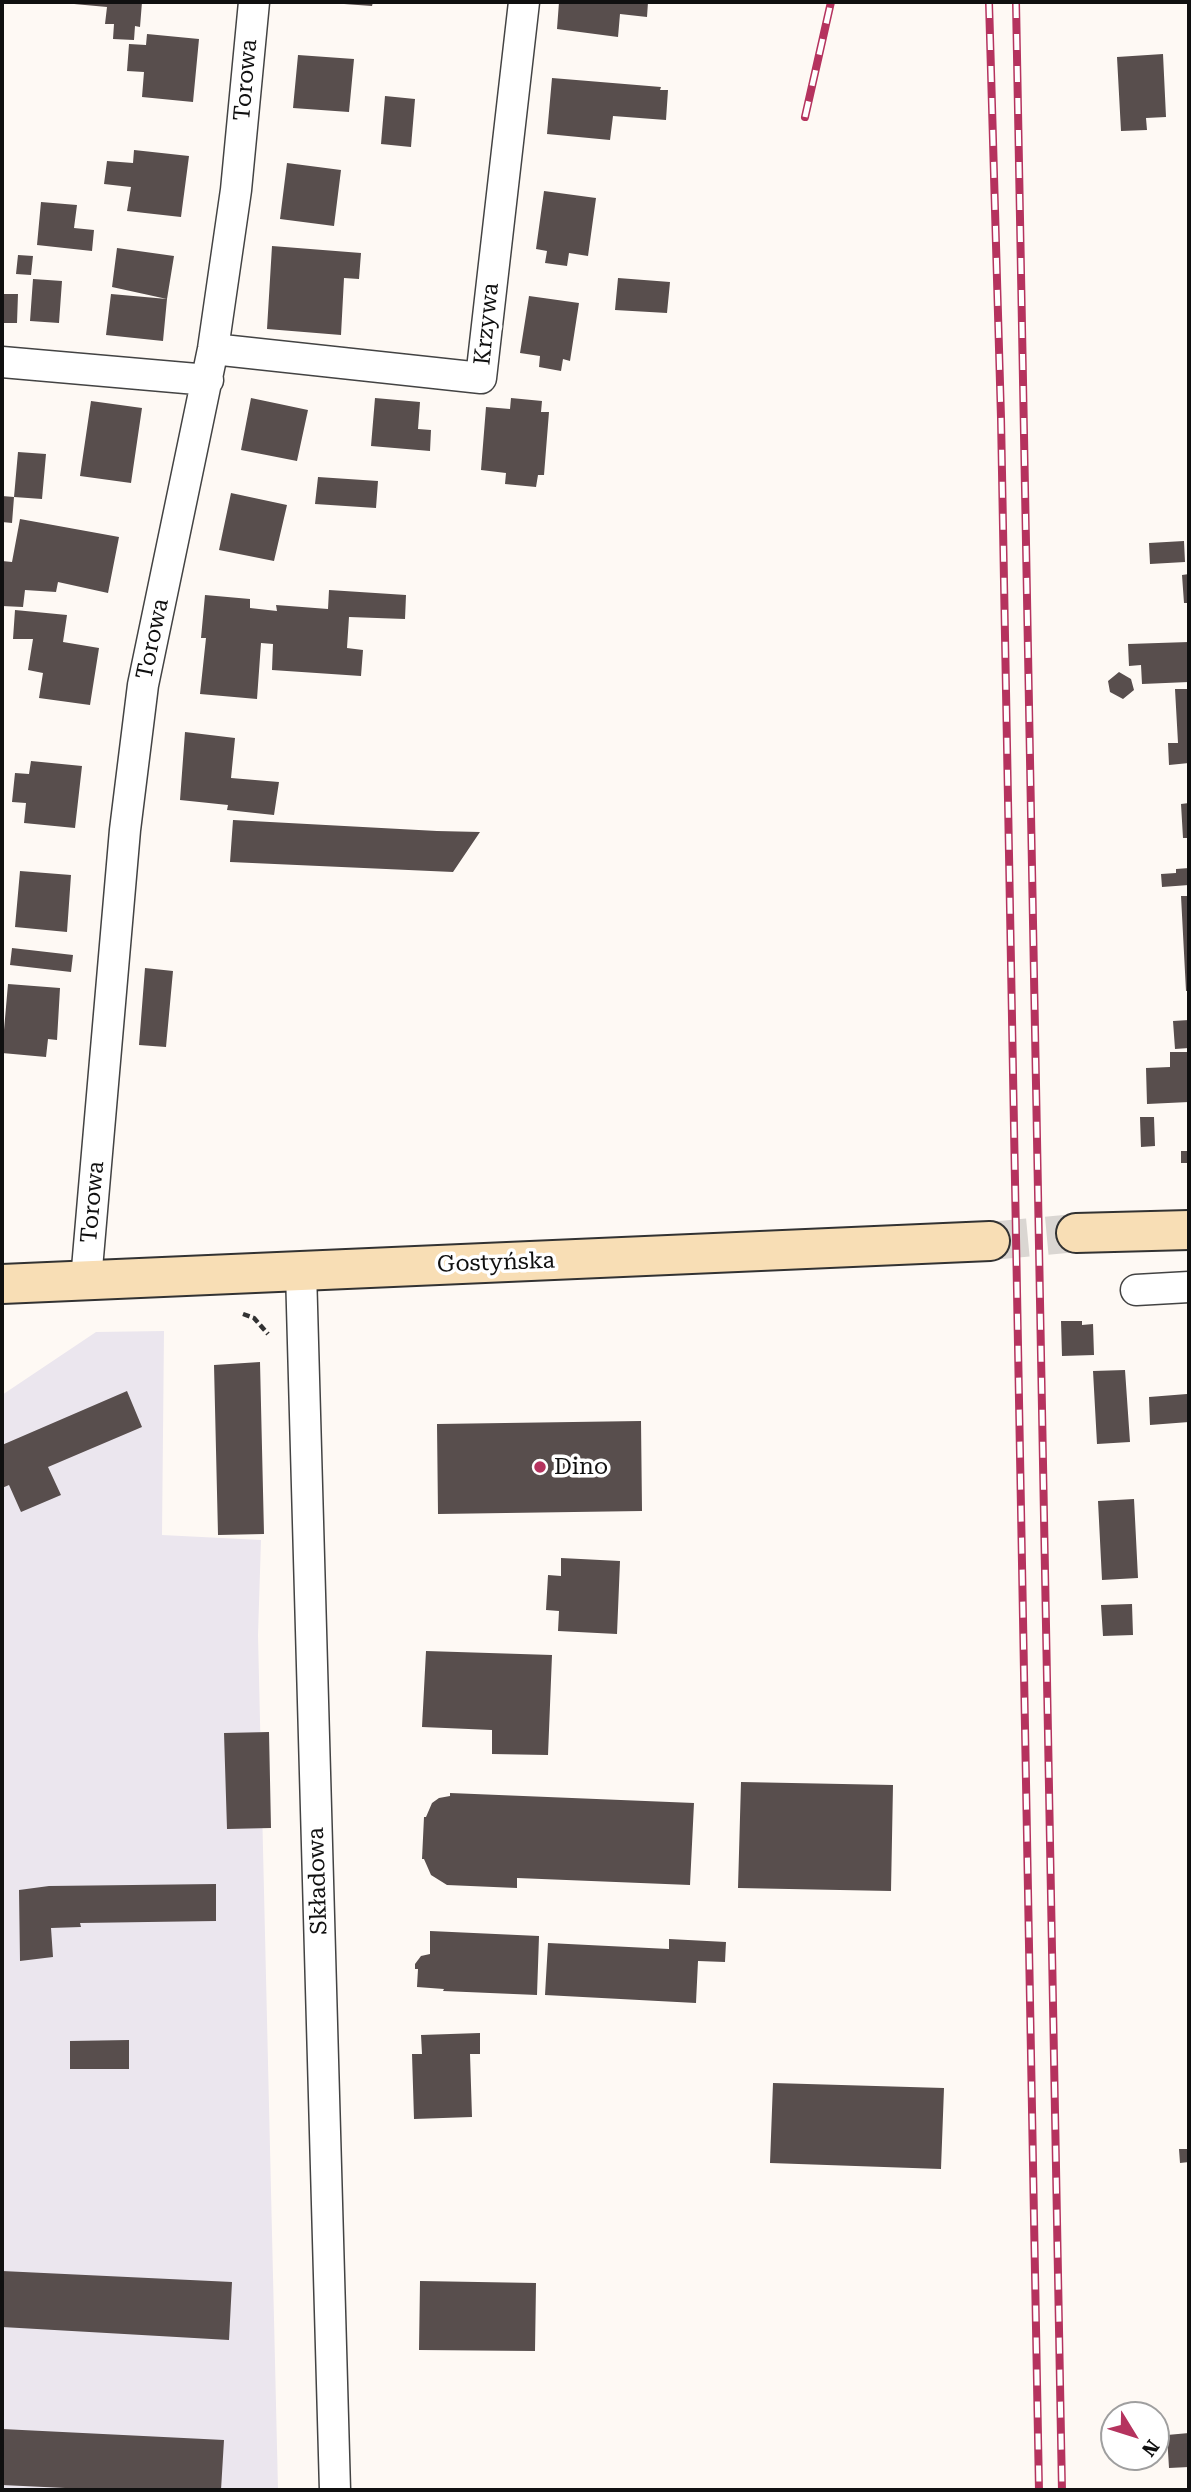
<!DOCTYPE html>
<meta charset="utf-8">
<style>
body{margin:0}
#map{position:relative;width:1191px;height:2492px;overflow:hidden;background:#fef9f4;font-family:"Roboto Serif",serif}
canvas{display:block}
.frame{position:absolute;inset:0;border:4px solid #101010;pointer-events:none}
.north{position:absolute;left:1100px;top:2401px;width:70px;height:70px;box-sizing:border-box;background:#fff;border:2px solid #9f9f9f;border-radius:50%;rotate:128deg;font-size:19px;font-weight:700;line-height:28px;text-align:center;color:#101010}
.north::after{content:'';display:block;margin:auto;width:24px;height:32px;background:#b5335e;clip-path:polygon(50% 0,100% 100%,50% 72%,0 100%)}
</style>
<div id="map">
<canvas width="1191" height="2492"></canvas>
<div class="frame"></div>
<div class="north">N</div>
</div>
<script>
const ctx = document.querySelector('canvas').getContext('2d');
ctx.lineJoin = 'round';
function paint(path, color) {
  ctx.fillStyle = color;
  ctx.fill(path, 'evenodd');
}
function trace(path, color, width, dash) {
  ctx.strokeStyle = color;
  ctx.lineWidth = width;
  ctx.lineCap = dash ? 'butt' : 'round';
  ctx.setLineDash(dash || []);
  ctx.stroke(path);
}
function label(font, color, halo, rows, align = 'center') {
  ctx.font = font + ' "Roboto Serif",serif';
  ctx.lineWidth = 7;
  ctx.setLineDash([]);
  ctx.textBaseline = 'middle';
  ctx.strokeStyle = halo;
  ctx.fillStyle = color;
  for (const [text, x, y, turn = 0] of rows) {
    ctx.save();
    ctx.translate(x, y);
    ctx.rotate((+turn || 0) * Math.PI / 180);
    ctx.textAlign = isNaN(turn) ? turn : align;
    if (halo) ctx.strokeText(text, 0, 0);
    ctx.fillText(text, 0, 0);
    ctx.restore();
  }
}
paint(new Path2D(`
 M164,1331L162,1535L261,1540L258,1635L278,2490H2V1395L96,1332Z`), '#ebe6ee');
paint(new Path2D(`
 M74,2H142L140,27L135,26L134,40L113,39L114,24H105L107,7L74,4Z
 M344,2H373L372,6L344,4Z
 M559,2H648L647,17L620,14L618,37L557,29Z
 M147,34L199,39L193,102L142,97L144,72L127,71L129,44L146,45Z
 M1163,54L1166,117L1146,118L1147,130L1121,131L1117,57Z
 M298,55L354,59L349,112L293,108Z
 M552,78L661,87L660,90H668L666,120L613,116L610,140L547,134Z
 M385,96L415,99L411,147L381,144Z
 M134,150L189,156L181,217L127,211L131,187L104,184L107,161L133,163Z
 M287,163L341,170L334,226L280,219Z
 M544,191L596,198L588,256L569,253L567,266L545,263L547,251L536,249Z
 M41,202L77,205L74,228L94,230L92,251L37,245Z
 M272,246L361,253L359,279L344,278L341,335L267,329Z
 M117,248L174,256L167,299L112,287Z
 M18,255L33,256L31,275L16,274Z
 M618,278L670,282L667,313L615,310Z
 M33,279L62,281L59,323L30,321Z
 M2,294H18L17,323H2Z
 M111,294L167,299L163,341L106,335Z
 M529,296L579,303L570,361L563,359L561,371L539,367L540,356L520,353Z
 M251,398L308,410L297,461L241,450Z
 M375,398L420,402L418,429L431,430L430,451L371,446Z
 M511,398L542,401L541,412H549L544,475H538L536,487L505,484L506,473L481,470L486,407L510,409Z
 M91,401L142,408L131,483L80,476Z
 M18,452L46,454L42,499L14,497Z
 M318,477L378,481L376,508L315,504Z
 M231,493L287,505L274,561L219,550Z
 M2,496L14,497L12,523L2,522Z
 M20,519L119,537L108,593L58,582L56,592L25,590L23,607L2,606V561L12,562Z
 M1184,541L1185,562L1150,564L1149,543Z
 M1189,574V603H1184L1182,575Z
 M329,590L406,595L405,619L349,617L347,648L363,650L361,676L272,670L273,644L261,643L257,699L200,694L206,638H201L205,595L250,599V608L277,611L276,605L328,609Z
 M15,610L67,615L63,642L99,648L90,705L39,698L43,673L28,670L33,639H13Z
 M1189,642V682L1142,684L1141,665L1129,666L1128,644Z
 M1119,672L1131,679L1134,690L1123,699L1110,692L1108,681Z
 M1175,689H1189V763L1169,765L1168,743H1178Z
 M185,732L235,738L231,778L279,782L274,815L227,810L228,805L180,800Z
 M31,761L82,766L75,828L24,823L26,803L12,802L15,773L29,774Z
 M1189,803V838H1183L1181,804Z
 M233,820L437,831L480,832L453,872L230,862Z
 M1189,868V885L1162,887L1161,874L1176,873V869Z
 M20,871L71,875L67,932L15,927Z
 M1181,896H1189V991H1186Z
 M12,948L73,955L71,972L10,965Z
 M145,968L173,971L166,1047L139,1045Z
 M8,984L60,988L57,1040L48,1039L46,1057L2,1053Z
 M1189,1020V1048L1175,1049L1173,1021Z
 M1170,1052H1189V1102L1147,1104L1146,1068L1170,1067Z
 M1140,1117H1154L1155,1146L1141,1147Z
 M1181,1151H1189V1163H1181Z
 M1061,1321H1082V1325L1093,1324L1094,1355L1062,1356Z
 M260,1362L264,1534L218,1535L214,1365Z
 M1125,1370L1130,1442L1097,1444L1093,1371Z
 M127,1391L142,1427L48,1467L61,1495L21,1512L9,1485L2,1488V1445Z
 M1187,1394L1189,1422L1150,1425L1149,1397Z
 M641,1421L642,1511L438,1514L437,1424Z
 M1134,1499L1138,1578L1102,1580L1098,1501Z
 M561,1558L620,1561L617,1634L558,1631L559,1611L546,1610L548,1575L561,1576Z
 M1132,1604L1133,1635L1103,1636L1101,1605Z
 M426,1651L552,1655L548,1755L492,1754V1730L422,1727Z
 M269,1732L271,1828L227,1829L224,1733Z
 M741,1782L893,1785L891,1891L738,1888Z
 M450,1793L694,1803L690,1885L517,1878V1888L447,1885L431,1875L424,1859H422L424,1817H426L432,1803L439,1798L450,1796Z
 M216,1884V1921L80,1923L81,1927L51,1928L53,1957L20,1961L19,1890L49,1886Z
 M430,1931L539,1936L537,1995L443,1991L444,1989L417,1987L418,1969H415V1964L421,1956L430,1954Z
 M669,1939L726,1942L725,1962L698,1961L696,2003L545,1995L548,1943L669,1949Z
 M480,2033V2054H470L472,2117L414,2119L412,2054H422L421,2035Z
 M129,2040V2069H70V2041Z
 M773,2083L944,2088L941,2169L770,2163Z
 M1179,2149H1189V2162L1180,2163Z
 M2,2271L232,2282L229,2340L2,2327Z
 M420,2281L536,2283L535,2351L419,2350Z
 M2,2429L224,2440L221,2490H107L2,2485Z
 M1189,2433V2467L1169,2468L1167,2435Z`), '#584e4d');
trace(new Path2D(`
 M990,1241L1076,1233`), '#dad6d2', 38, [38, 19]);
const street = new Path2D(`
 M213,349L481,378L524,2
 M2,362L208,380
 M301,1271L335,2490
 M86,1280L125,830L143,685L213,349L236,190L254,2
 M1136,1290L1189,1287`);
const secondary = new Path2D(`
 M1076,1233L1189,1230
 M2,1284L990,1241`);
trace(street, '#434343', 33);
trace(secondary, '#323232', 42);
trace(new Path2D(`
 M243,1314L254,1318L268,1334`), '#323232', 4.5, [7, 3.5]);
trace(street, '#fff', 30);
trace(secondary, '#f8deb5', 38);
const rail = new Path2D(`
 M989,2L1001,418L1039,2490
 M1016,2L1062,2490
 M805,117L831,2`);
trace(rail, '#b5335e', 8);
trace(rail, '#fff', 5, [16]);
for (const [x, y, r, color] of [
 [540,1467,7,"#b5335e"]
]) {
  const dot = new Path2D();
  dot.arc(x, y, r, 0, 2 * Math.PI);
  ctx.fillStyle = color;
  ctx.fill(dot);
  trace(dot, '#fff', 2.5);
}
label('23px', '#101010', '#fff', [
 ["Torowa",246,80,-85],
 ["Krzywa",487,324,-84],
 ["Torowa",153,639,-78],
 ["Torowa",93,1202,-85],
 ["Gostyńska",496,1263,-2],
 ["Składowa",318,1881,-92]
]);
label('23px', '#101010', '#fff', [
 ["Dino",554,1467]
], 'left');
</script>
